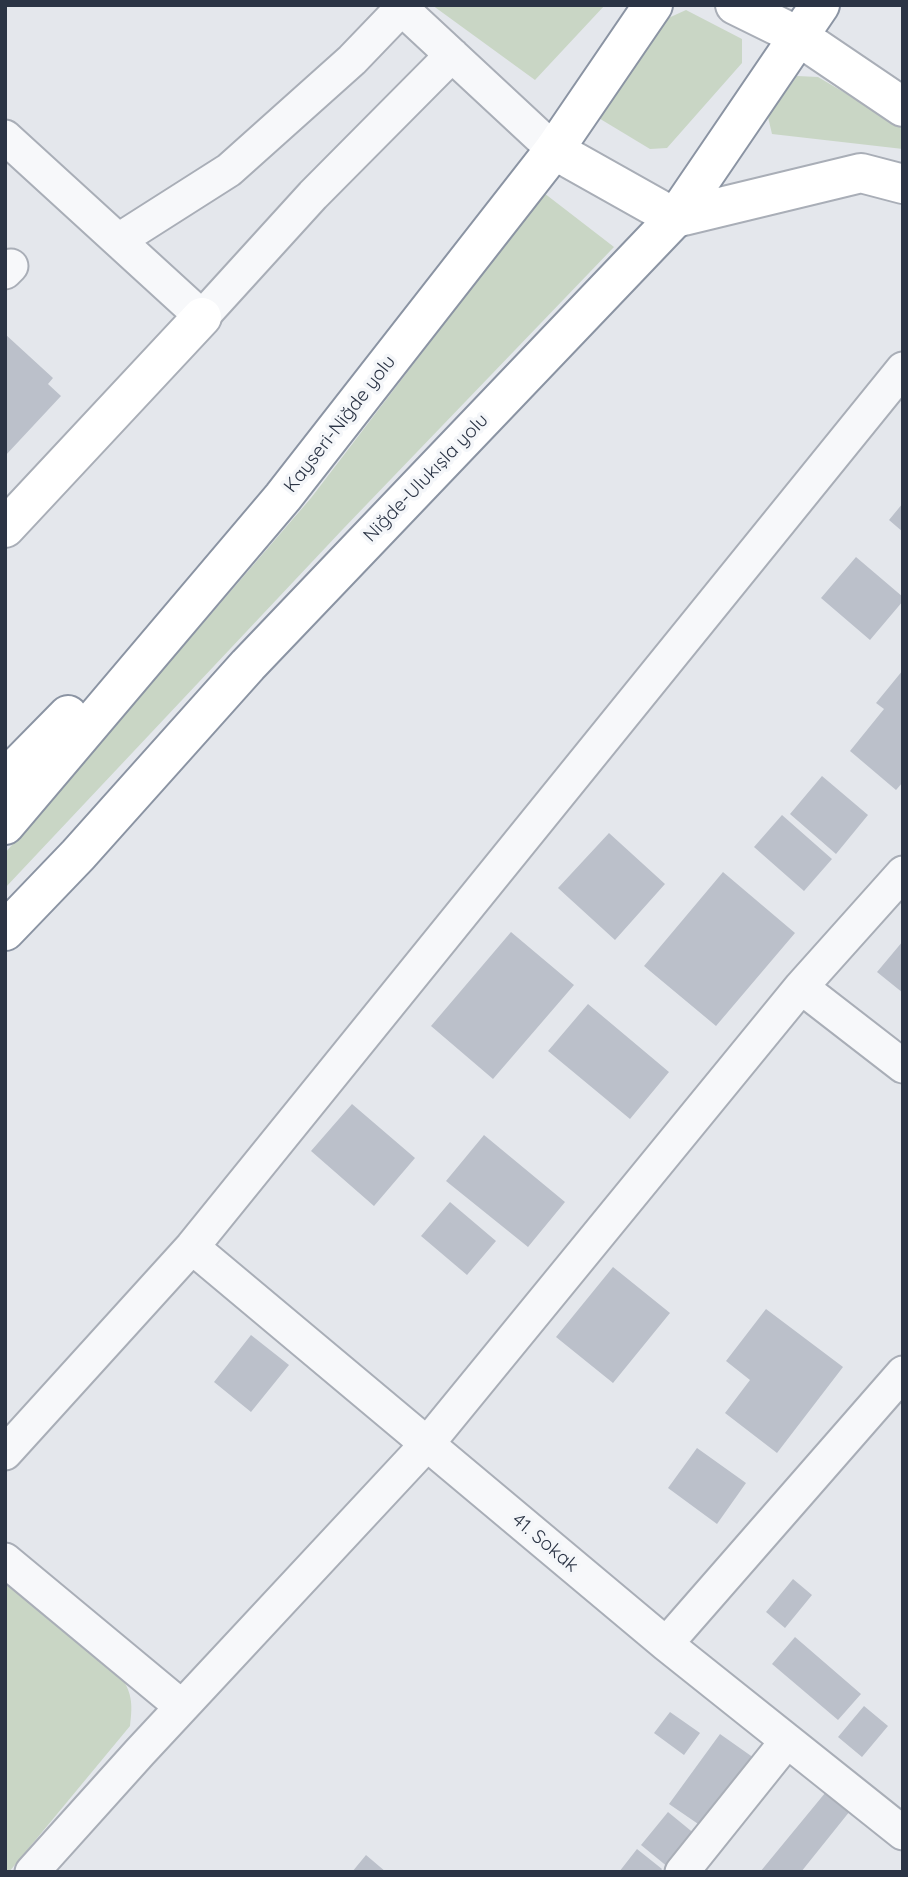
<!DOCTYPE html>
<meta charset="utf-8">
<style>
body{margin:0}
#map{position:relative;width:908px;height:1877px;overflow:hidden;background:#e4e7ec;font-family:Quicksand,sans-serif}
canvas{display:block}
.frame{position:absolute;inset:0;border:7px solid #2b3445;pointer-events:none}
</style>
<div id="map">
<canvas width="908" height="1877"></canvas>
<div class="frame"></div>
</div>
<script>
const ctx = document.querySelector('canvas').getContext('2d');
ctx.lineJoin = 'round';
function paint(path, color) {
  ctx.fillStyle = color;
  ctx.fill(path, 'evenodd');
}
function trace(path, color, width, dash) {
  ctx.strokeStyle = color;
  ctx.lineWidth = width;
  ctx.lineCap = dash ? 'butt' : 'round';
  ctx.setLineDash(dash || []);
  ctx.stroke(path);
}
function label(font, color, halo, rows, align = 'center') {
  ctx.font = font + ' Quicksand,sans-serif';
  ctx.lineWidth = 7;
  ctx.setLineDash([]);
  ctx.textBaseline = 'middle';
  ctx.strokeStyle = halo;
  ctx.fillStyle = color;
  for (const [text, x, y, turn = 0] of rows) {
    ctx.save();
    ctx.translate(x, y);
    ctx.rotate((+turn || 0) * Math.PI / 180);
    ctx.textAlign = isNaN(turn) ? turn : align;
    if (halo) ctx.strokeText(text, 0, 0);
    ctx.fillText(text, 0, 0);
    ctx.restore();
  }
}
paint(new Path2D(`
 M432,5H605L535,80Z
 M686,10L742,39V63L667,148L650,149L597,117L664,20Z
 M797,76L818,77L903,127V149L772,134L768,117Z
 M544,193L614,247L343,529L5,888V853L311,498Z
 M5,1581L119,1673C132,1693 133,1702 130,1726L9,1872H5Z`), '#c9d6c5');
paint(new Path2D(`
 M5,334L53,378L48,384L61,396L5,456Z
 M903,503V532L889,520Z
 M856,557L903,597V601L870,640L821,598Z
 M903,670V782L896,790L850,751L884,709L876,703Z
 M822,776L868,815L836,854L790,814Z
 M782,815L832,859L804,891L754,847Z
 M609,833L665,884L615,940L558,888Z
 M723,872L795,933L716,1026L644,966Z
 M511,932L574,985L493,1079L431,1026Z
 M903,941V993L877,972Z
 M588,1004L669,1072L630,1119L548,1051Z
 M352,1104L415,1158L374,1206L311,1151Z
 M484,1135L565,1202L528,1247L446,1181Z
 M450,1202L496,1241L467,1275L421,1236Z
 M613,1267L670,1313L613,1383L556,1337Z
 M766,1309L843,1367L777,1453L725,1413L750,1380L726,1361Z
 M251,1335L289,1365L251,1412L214,1382Z
 M697,1448L746,1483L717,1524L668,1488Z
 M793,1579L812,1595L785,1628L766,1612Z
 M795,1637L861,1694L838,1720L772,1664Z
 M864,1706L888,1726L862,1757L838,1737Z
 M670,1712L700,1733L684,1755L654,1733Z
 M720,1734L754,1758L704,1828L669,1804Z
 M830,1787L854,1806L801,1872H760Z
 M668,1812L707,1844L674,1872L641,1845Z
 M637,1849L662,1869L660,1872H619Z
 M366,1855L386,1872H352Z`), '#bbc0ca');
const street = new Path2D(`
 M398,5L554,150
 M5,137L202,317L313,195L452,55
 M119,240L229,170L352,60L401,9
 M5,272L11,266
 M801,987L903,1066
 M192,1247L666,1644L903,1833
 M5,1453L192,1247L903,369
 M5,1560L182,1707
 M666,1644L903,1373
 M32,1872L140,1752L427,1444L801,987L903,873
 M682,1872L787,1741`);
const secondary = new Path2D(`
 M735,5L798,36L903,107
 M554,150L675,218L861,173L903,184
 M5,528L202,317`);
const highway = new Path2D(`
 M5,779L68,715
 M5,825L283,497L554,150L653,5
 M5,931L78,855L248,665L675,218L820,5`);
trace(street, '#a9aeb7', 37);
trace(secondary, '#a9aeb7', 42);
trace(highway, '#8b94a3', 42);
trace(street, '#f7f8fa', 33);
trace(secondary, '#fff', 38);
trace(highway, '#fff', 38);
label('19px', '#2b3445', '#f4f6f9', [
 ["Kayseri-Niğde yolu",340,424,-52],
 ["Niğde-Ulukışla yolu",426,478,-46],
 ["41. Sokak",545,1543,40]
]);
</script>
